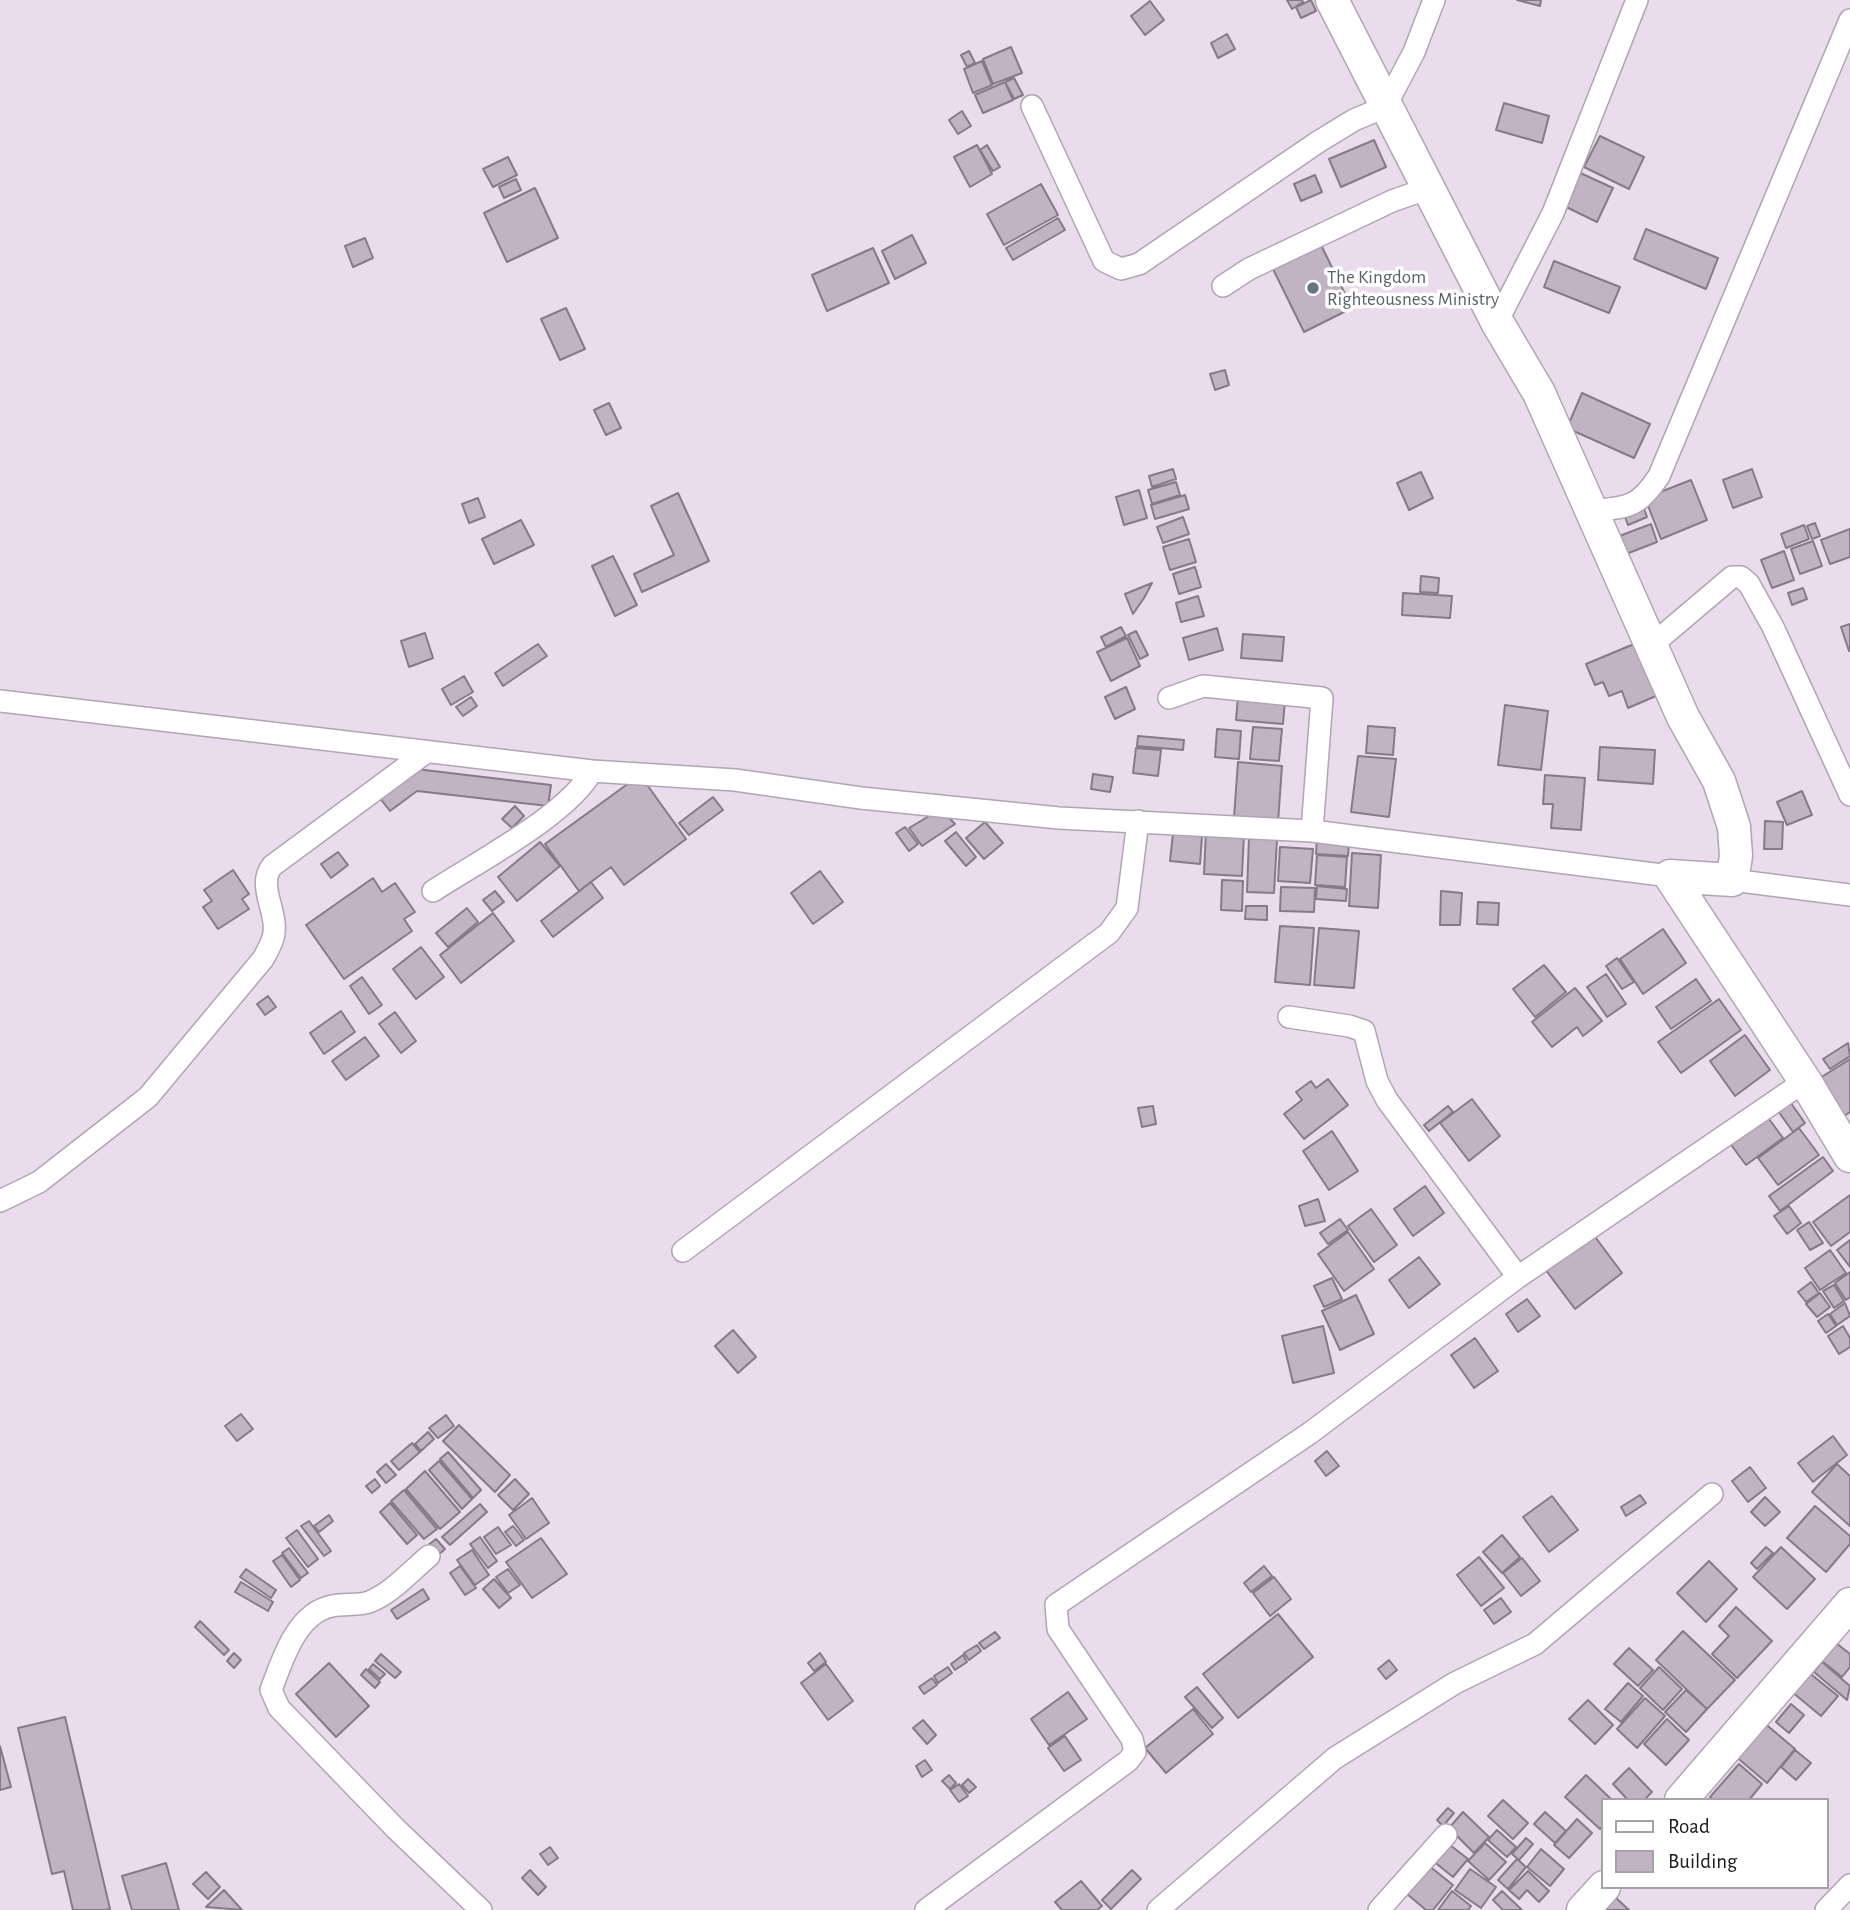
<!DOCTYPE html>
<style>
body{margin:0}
#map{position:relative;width:1850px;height:1910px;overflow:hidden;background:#eadced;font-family:"Alegreya Sans",sans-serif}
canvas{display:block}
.legend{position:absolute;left:1601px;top:1798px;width:228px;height:91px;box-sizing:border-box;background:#fff;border:2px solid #a5a3a5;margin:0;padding:9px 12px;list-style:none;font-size:21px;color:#1e191f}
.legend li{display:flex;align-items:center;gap:14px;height:35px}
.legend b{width:35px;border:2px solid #a5a3a5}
</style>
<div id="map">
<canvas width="1850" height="1910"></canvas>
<ul class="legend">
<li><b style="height:9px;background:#fff"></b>Road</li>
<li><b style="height:19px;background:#c1b3c4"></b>Building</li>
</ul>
</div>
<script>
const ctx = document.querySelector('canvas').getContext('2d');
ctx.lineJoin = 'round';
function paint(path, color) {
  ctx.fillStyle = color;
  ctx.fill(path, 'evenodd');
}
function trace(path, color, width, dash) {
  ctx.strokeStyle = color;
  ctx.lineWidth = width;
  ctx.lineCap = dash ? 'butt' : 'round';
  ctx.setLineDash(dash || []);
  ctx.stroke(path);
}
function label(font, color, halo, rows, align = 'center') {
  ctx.font = font + ' "Alegreya Sans",sans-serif';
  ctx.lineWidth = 7;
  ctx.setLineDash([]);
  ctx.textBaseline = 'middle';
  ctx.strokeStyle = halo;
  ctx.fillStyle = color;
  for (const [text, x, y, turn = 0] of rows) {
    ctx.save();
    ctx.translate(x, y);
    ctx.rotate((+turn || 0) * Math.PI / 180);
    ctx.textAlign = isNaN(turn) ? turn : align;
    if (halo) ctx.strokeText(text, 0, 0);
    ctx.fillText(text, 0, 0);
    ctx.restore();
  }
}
const building = new Path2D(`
 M1287,0H1302L1303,2L1292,9Z
 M1311,0L1316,11L1301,18L1296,7Z
 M1517,0H1541L1540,6Z
 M1150,1L1164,20L1145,35L1131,16Z
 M1227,34L1235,49L1218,58L1211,43Z
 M1011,47L1022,73L993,84L983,59Z
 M969,51L975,63L967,67L961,55Z
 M982,61L992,85L973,93L964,69Z
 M1014,78L1023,95L1014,99L1005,82Z
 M1005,82L1013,100L983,113L975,95Z
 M1504,103L1549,116L1542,143L1496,130Z
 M962,111L971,126L958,134L949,120Z
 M1600,136L1644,157L1629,189L1584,167Z
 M1374,140L1386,167L1341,187L1329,159Z
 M977,145L992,174L970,187L954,157Z
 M987,145L1000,167L993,171L980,150Z
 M508,157L517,175L493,187L483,169Z
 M1576,171L1613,188L1597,222L1560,204Z
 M1315,175L1322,192L1301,201L1294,184Z
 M516,179L521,190L504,198L499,187Z
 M1041,184L1058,215L1004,245L987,214Z
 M535,188L558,238L507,262L484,213Z
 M1058,218L1065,230L1013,260L1006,248Z
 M1646,229L1718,258L1706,289L1634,259Z
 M912,235L926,263L895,279L882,251Z
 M365,238L373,258L353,267L345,246Z
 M1321,245L1352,308L1304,332L1273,269Z
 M873,248L889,283L827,311L812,275Z
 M1554,261L1620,287L1609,313L1544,287Z
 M566,308L585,349L560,360L541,319Z
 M1225,370L1229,385L1215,390L1210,374Z
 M1582,393L1650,424L1634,458L1567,428Z
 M609,403L621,428L606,435L594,410Z
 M1173,469L1176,479L1152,487L1149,476Z
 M1752,469L1762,497L1733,508L1723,480Z
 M1421,472L1433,498L1409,510L1397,483Z
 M1691,480L1707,520L1661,539L1645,498Z
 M1176,482L1180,495L1152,504L1148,490Z
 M1139,490L1147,518L1124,525L1116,497Z
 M678,493L709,561L642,592L634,574L674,555L651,506Z
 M1185,495L1189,509L1155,519L1151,505Z
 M478,498L485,517L469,523L462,504Z
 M1643,506L1647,517L1628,525L1624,514Z
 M1183,517L1189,534L1163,543L1157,527Z
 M521,520L534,545L494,564L482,539Z
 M1815,523L1820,536L1812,539L1807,526Z
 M1651,524L1657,542L1621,556L1614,538Z
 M1804,525L1809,539L1786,548L1781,534Z
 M1850,529V557L1830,564L1821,540Z
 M1189,539L1196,562L1170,570L1163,547Z
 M1813,541L1822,566L1800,574L1791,549Z
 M1784,551L1794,580L1772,588L1761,560Z
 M613,556L637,605L615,616L592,566Z
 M1195,567L1201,587L1179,594L1173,574Z
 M1421,576L1439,578L1438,593L1420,592Z
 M1152,583L1144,598L1133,614L1125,594Z
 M1803,588L1807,599L1792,605L1788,593Z
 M1403,593L1452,596L1450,618L1402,615Z
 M1198,596L1204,616L1181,622L1176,603Z
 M1850,624V651H1849L1841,627Z
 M1121,627L1126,636L1106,647L1101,637Z
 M1217,628L1223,650L1189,660L1183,638Z
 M1136,631L1148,655L1140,659L1128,635Z
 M425,633L433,658L409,667L401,641Z
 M1243,634L1284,637L1282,661L1241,658Z
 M1127,638L1140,666L1111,681L1097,652Z
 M538,644L547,656L503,686L495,673Z
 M1634,644L1656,696L1628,708L1622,691L1609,696L1603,682L1595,685L1586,664Z
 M464,676L473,692L451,705L442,689Z
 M1126,687L1135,709L1115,719L1105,697Z
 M471,697L477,706L463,716L456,707Z
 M1238,697L1285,700L1283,724L1236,720Z
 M1505,705L1548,711L1541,770L1498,765Z
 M1368,726L1395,728L1393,755L1366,753Z
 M1253,727L1282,729L1279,761L1250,759Z
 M1217,729L1241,731L1239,759L1215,757Z
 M1138,736L1184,740L1183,750L1137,746Z
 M1600,747L1655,750L1653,784L1598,780Z
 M1136,748L1161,750L1158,776L1133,773Z
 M1358,756L1396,759L1389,817L1351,812Z
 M1238,762L1282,766L1278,822L1234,818Z
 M416,769L551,785L548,806L417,791L390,811L379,797Z
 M1093,774L1113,777L1110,792L1091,789Z
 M640,775L686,839L624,885L611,867L579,891L545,844Z
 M1545,775L1585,778L1581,830L1551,828L1553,804H1543Z
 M1802,791L1812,815L1787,825L1777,802Z
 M713,797L723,810L689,835L679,823Z
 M515,806L524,816L512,828L502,819Z
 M941,809L955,824L922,846L909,828Z
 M1765,821L1783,822L1782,849H1764Z
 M985,822L1003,843L984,859L966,838Z
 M905,827L918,844L909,851L896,833Z
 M1206,830L1244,832L1242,876L1204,874Z
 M956,832L976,857L966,866L945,841Z
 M1173,833L1202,836L1200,864L1170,861Z
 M1249,837L1277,839L1274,893L1247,892Z
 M1317,838L1349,841L1348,856L1316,854Z
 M540,842L560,866L517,901L498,877Z
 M1280,847L1313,849L1310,883L1278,881Z
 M338,852L348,865L331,878L321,864Z
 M1352,853L1381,855L1378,908L1349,906Z
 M1317,855L1347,857L1345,887L1315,885Z
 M233,870L249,894L242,899L249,909L218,929L203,907L212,901L204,890Z
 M820,871L843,902L813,924L791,893Z
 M373,878L382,892L395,883L415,912L404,919L412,931L344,979L306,925Z
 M1222,880L1243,881L1242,911L1221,910Z
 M591,882L603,898L553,937L541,921Z
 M1317,886L1347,889L1346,901L1316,899Z
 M1281,887L1315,888L1314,912L1280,911Z
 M495,891L504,902L492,911L483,900Z
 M1441,891L1462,893L1460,925H1440Z
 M1478,902L1499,903L1498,925L1477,924Z
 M1246,906H1267V920L1245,919Z
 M467,908L478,922L448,947L436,933Z
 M493,913L514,941L461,983L440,955Z
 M1280,926L1314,928L1310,985L1275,982Z
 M1319,928L1359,931L1354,988L1314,985Z
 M1663,929L1686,963L1643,994L1620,959Z
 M421,947L444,977L416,999L393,969Z
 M1617,958L1634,982L1622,989L1606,966Z
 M1544,965L1566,992L1535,1017L1513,989Z
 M1606,974L1626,1004L1607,1017L1587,987Z
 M362,977L382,1005L369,1014L350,986Z
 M1696,979L1711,1001L1671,1029L1656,1007Z
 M1575,988L1602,1021L1583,1036L1577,1027L1552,1047L1532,1022Z
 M268,996L276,1007L265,1015L257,1004Z
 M1719,999L1741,1030L1681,1073L1658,1042Z
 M341,1011L355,1032L324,1054L310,1033Z
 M395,1012L416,1041L401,1053L379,1024Z
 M1745,1035L1770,1070L1735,1096L1710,1061Z
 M365,1037L379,1056L346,1080L332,1061Z
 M1848,1043L1850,1056L1830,1069L1823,1059Z
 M1850,1059V1112L1844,1116L1820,1078Z
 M1328,1079L1348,1105L1304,1139L1284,1114L1302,1100L1296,1092L1311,1081L1316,1088Z
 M1472,1099L1500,1136L1469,1161L1440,1123Z
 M1788,1099L1805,1123L1793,1132L1776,1108Z
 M1153,1106L1156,1124L1142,1127L1138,1108Z
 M1448,1106L1453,1112L1429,1131L1424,1125Z
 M1766,1115L1783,1138L1746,1165L1729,1142Z
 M1799,1128L1819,1155L1778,1185L1758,1158Z
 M1332,1131L1358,1171L1329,1190L1303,1151Z
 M1823,1157L1833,1171L1780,1211L1769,1196Z
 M1425,1186L1444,1213L1413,1236L1394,1209Z
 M1850,1195V1232L1831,1246L1813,1222Z
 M1318,1199L1325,1221L1305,1226L1299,1206Z
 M1789,1206L1801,1223L1787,1234L1774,1216Z
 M1371,1209L1397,1245L1374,1262L1348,1226Z
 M1340,1219L1348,1230L1328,1244L1320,1233Z
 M1809,1222L1823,1243L1810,1250L1797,1230Z
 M1590,1230L1622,1273L1575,1309L1542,1265Z
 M1348,1232L1374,1269L1344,1291L1318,1254Z
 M1850,1240V1267L1837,1250Z
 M1830,1250L1846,1273L1820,1290L1805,1268Z
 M1419,1257L1440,1284L1409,1308L1389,1280Z
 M1850,1272V1297L1846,1300L1835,1283Z
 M1332,1278L1342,1299L1324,1307L1314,1286Z
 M1811,1282L1819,1293L1806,1302L1798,1292Z
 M1834,1285L1844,1301L1834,1308L1823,1291Z
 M1820,1293L1830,1307L1817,1317L1806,1304Z
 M1356,1295L1374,1334L1340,1350L1322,1311Z
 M1527,1299L1540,1316L1518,1332L1506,1314Z
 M1845,1303L1850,1316L1837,1325L1830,1314Z
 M1828,1314L1836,1326L1826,1333L1818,1321Z
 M1323,1326L1334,1373L1293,1383L1282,1336Z
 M1843,1326L1850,1338V1347L1839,1354L1828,1336Z
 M733,1330L756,1357L738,1373L715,1346Z
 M1475,1338L1498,1371L1474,1388L1451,1355Z
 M241,1414L253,1429L237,1441L225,1426Z
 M446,1415L454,1426L438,1438L429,1428Z
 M459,1425L510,1475L495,1492L443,1441Z
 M428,1432L434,1439L421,1451L415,1444Z
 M1833,1436L1847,1455L1813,1482L1798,1463Z
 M412,1443L420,1452L399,1470L391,1461Z
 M1327,1451L1339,1466L1326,1476L1315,1461Z
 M448,1452L481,1490L473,1498L440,1459Z
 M439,1461L472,1499L462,1509L429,1470Z
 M386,1464L396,1475L386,1483L377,1472Z
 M1837,1464L1850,1476V1526L1812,1492Z
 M1750,1467L1766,1488L1748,1502L1732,1481Z
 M425,1471L460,1512L440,1529L406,1489Z
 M375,1479L380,1486L372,1493L366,1486Z
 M515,1479L529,1494L513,1510L498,1495Z
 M404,1490L437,1529L424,1539L391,1501Z
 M1640,1495L1646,1503L1626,1516L1621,1507Z
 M1552,1496L1578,1530L1549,1552L1523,1517Z
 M1765,1497L1780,1512L1765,1526L1751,1512Z
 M532,1498L549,1523L526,1539L509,1515Z
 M390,1503L417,1535L407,1544L380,1512Z
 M480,1504L487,1512L450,1545L442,1537Z
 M1815,1506L1850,1536V1544L1826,1572L1787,1538Z
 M329,1515L333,1521L319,1532L314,1526Z
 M309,1521L331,1551L324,1556L301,1526Z
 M513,1526L524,1540L516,1546L505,1532Z
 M498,1527L511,1545L496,1554L484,1537Z
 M297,1530L318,1559L308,1567L286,1538Z
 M1502,1535L1520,1557L1502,1573L1483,1552Z
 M480,1537L497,1561L488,1568L470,1544Z
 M541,1538L567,1574L532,1598L506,1562Z
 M436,1539L445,1549L436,1557L427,1546Z
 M1766,1547L1773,1553L1757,1569L1751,1563Z
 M1781,1547L1815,1579L1787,1609L1753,1577Z
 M289,1548L308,1573L301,1578L282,1553Z
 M472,1550L489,1575L475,1585L457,1560Z
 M282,1555L300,1580L291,1587L273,1561Z
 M1479,1557L1504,1588L1481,1606L1457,1575Z
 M1522,1558L1540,1581L1521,1596L1503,1573Z
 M1709,1561L1737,1589L1706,1622L1677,1593Z
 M460,1566L476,1588L465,1595L450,1573Z
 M1264,1566L1272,1576L1251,1592L1244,1583Z
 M246,1569L276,1590L271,1598L240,1577Z
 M508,1569L520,1585L508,1593L496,1577Z
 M1274,1577L1291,1599L1270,1616L1253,1593Z
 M494,1579L511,1598L499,1608L483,1589Z
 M241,1582L273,1602L268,1611L235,1592Z
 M423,1589L429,1599L397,1619L391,1610Z
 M1501,1598L1511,1612L1494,1624L1484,1610Z
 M1736,1607L1772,1641L1737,1678L1712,1654L1729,1636L1719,1626Z
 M1278,1614L1313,1657L1238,1718L1203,1674Z
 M200,1621L229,1650L224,1655L195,1627Z
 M1683,1631L1735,1680L1707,1709L1656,1660Z
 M995,1632L1000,1638L984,1649L979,1643Z
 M1836,1643L1850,1654V1667L1842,1677L1822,1661Z
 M977,1645L981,1651L969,1660L964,1653Z
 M1629,1648L1653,1670L1638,1686L1614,1664Z
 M234,1653L241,1660L234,1668L227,1661Z
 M820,1653L826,1662L814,1671L808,1663Z
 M381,1654L401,1672L395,1678L375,1661Z
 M963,1655L967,1662L955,1670L951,1664Z
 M1389,1660L1397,1670L1386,1679L1378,1669Z
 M1822,1662L1850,1686L1847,1700L1814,1672Z
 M329,1663L369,1706L336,1737L296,1694Z
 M373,1664L385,1674L380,1679L369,1669Z
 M826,1664L853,1701L828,1720L801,1683Z
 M948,1667L952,1673L938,1683L934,1676Z
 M1659,1667L1682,1689L1663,1710L1640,1688Z
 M1802,1667L1838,1696L1821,1716L1786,1687Z
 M366,1669L380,1682L375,1688L361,1675Z
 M932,1678L937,1685L924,1694L919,1687Z
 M1628,1683L1643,1696L1621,1722L1605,1709Z
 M1197,1687L1223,1718L1212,1728L1185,1697Z
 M1686,1690L1707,1709L1686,1732L1665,1712Z
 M1068,1692L1087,1719L1049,1745L1031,1719Z
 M1645,1698L1665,1716L1637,1748L1617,1729Z
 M1588,1700L1613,1725L1595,1744L1569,1719Z
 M1791,1704L1804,1715L1789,1733L1776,1722Z
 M1193,1709L1213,1734L1166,1773L1145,1748Z
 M65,1717L110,1909L105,1910H73L64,1871L52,1874L18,1728Z
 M1667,1719L1689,1740L1666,1765L1644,1744Z
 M923,1720L936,1735L927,1744L913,1728Z
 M1762,1721L1795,1749L1767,1783L1734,1755Z
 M1065,1736L1081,1760L1064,1771L1048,1748Z
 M0,1746L11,1787L0,1790Z
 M1795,1750L1811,1763L1796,1780L1781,1767Z
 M925,1760L932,1770L922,1777L916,1766Z
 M1739,1764L1762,1784L1749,1800H1714L1710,1797Z
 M1629,1768L1652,1792L1644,1800H1628L1613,1784Z
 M949,1775L956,1783L950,1789L942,1781Z
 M1586,1775L1612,1800H1603V1826L1600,1829L1565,1797Z
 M968,1779L976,1787L969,1793L962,1785Z
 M959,1784L968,1796L959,1802L950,1790Z
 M1503,1800L1528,1823L1513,1839L1488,1816Z
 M1448,1808L1454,1813L1443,1826L1437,1820Z
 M1463,1812L1489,1837L1474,1853L1449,1828Z
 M1545,1812L1566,1831L1555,1843L1534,1824Z
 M1577,1819L1592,1833L1569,1858L1554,1845Z
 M1497,1830L1516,1847L1507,1857L1488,1840Z
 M1526,1838L1533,1844L1519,1860L1512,1854Z
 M1446,1842L1468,1859L1453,1877L1432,1860Z
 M1485,1843L1506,1862L1489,1880L1468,1861Z
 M550,1847L558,1858L548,1865L540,1854Z
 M1541,1849L1564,1869L1550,1886L1527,1867Z
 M1517,1859L1526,1867L1508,1889L1498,1880Z
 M1423,1861L1453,1885L1433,1910H1426L1400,1888Z
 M166,1863L179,1910H132L122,1876Z
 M1470,1869L1496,1887L1481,1908L1455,1890Z
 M530,1870L546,1887L538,1895L522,1878Z
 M1132,1870L1141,1879L1111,1909L1102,1900Z
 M1528,1871L1549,1891L1539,1902L1527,1890L1519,1899L1509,1890Z
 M206,1872L220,1887L208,1899L193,1884Z
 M1081,1881L1102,1906L1097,1910H1062L1055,1902Z
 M1604,1887L1629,1910H1606L1594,1899Z
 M224,1890L242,1910L206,1907Z
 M1452,1891L1471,1906L1468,1910H1438Z
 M1502,1891L1522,1910H1503L1493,1900Z`);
paint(building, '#c1b3c4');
trace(building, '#867a89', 2);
const street = new Path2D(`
 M1032,106L1104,261L1121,269L1139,264L1318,142L1354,120L1385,107L1414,52L1434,0
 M1223,286L1249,269L1392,201L1429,188
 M1497,322L1553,213L1637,0
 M1590,511C1628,507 1637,509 1659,476L1850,20
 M1653,644L1732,577H1741L1749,584L1773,627L1850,795
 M1169,698L1203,686L1322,698L1312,831
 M0,701L592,771L735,780L861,798L1059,818L1312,831L1670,876
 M1732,880L1850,895
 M433,891C477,862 568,815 592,771
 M1289,1017L1349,1026L1364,1031L1377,1081L1387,1100L1518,1277
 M0,1201L39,1182L148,1097L263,959C267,952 271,945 273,938C280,913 256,887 272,866L425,753
 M683,1251L1109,933L1127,908L1138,821
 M429,1556C411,1571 391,1594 369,1602C358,1606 344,1603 332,1606C296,1613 282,1661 271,1690L279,1708L396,1829L481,1910
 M926,1910L1128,1761L1135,1752L1132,1739L1058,1629L1056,1605L1310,1433L1518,1277L1805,1081
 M1158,1910L1335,1758L1455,1683L1535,1644L1712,1494
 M1379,1910L1446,1835
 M1826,1910L1850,1885`);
const secondary = new Path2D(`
 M1332,0L1497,322L1539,393L1683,717L1719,781L1734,827L1736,856L1732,880L1670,876
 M1670,876L1805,1081L1850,1156
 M1681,1800L1850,1604
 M1583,1910L1604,1887`);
trace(street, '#b1a4b5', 24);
trace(secondary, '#b1a4b5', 35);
trace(street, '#fff', 21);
trace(secondary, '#fff', 32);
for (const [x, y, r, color] of [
 [1313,288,7,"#6b7280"]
]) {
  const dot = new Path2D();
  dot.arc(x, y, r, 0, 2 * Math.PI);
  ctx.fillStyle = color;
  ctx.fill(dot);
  trace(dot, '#fff', 2.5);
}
label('19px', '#5b616d', '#fff', [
 ["The Kingdom",1327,277],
 ["Righteousness Ministry",1327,299]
], 'left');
</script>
